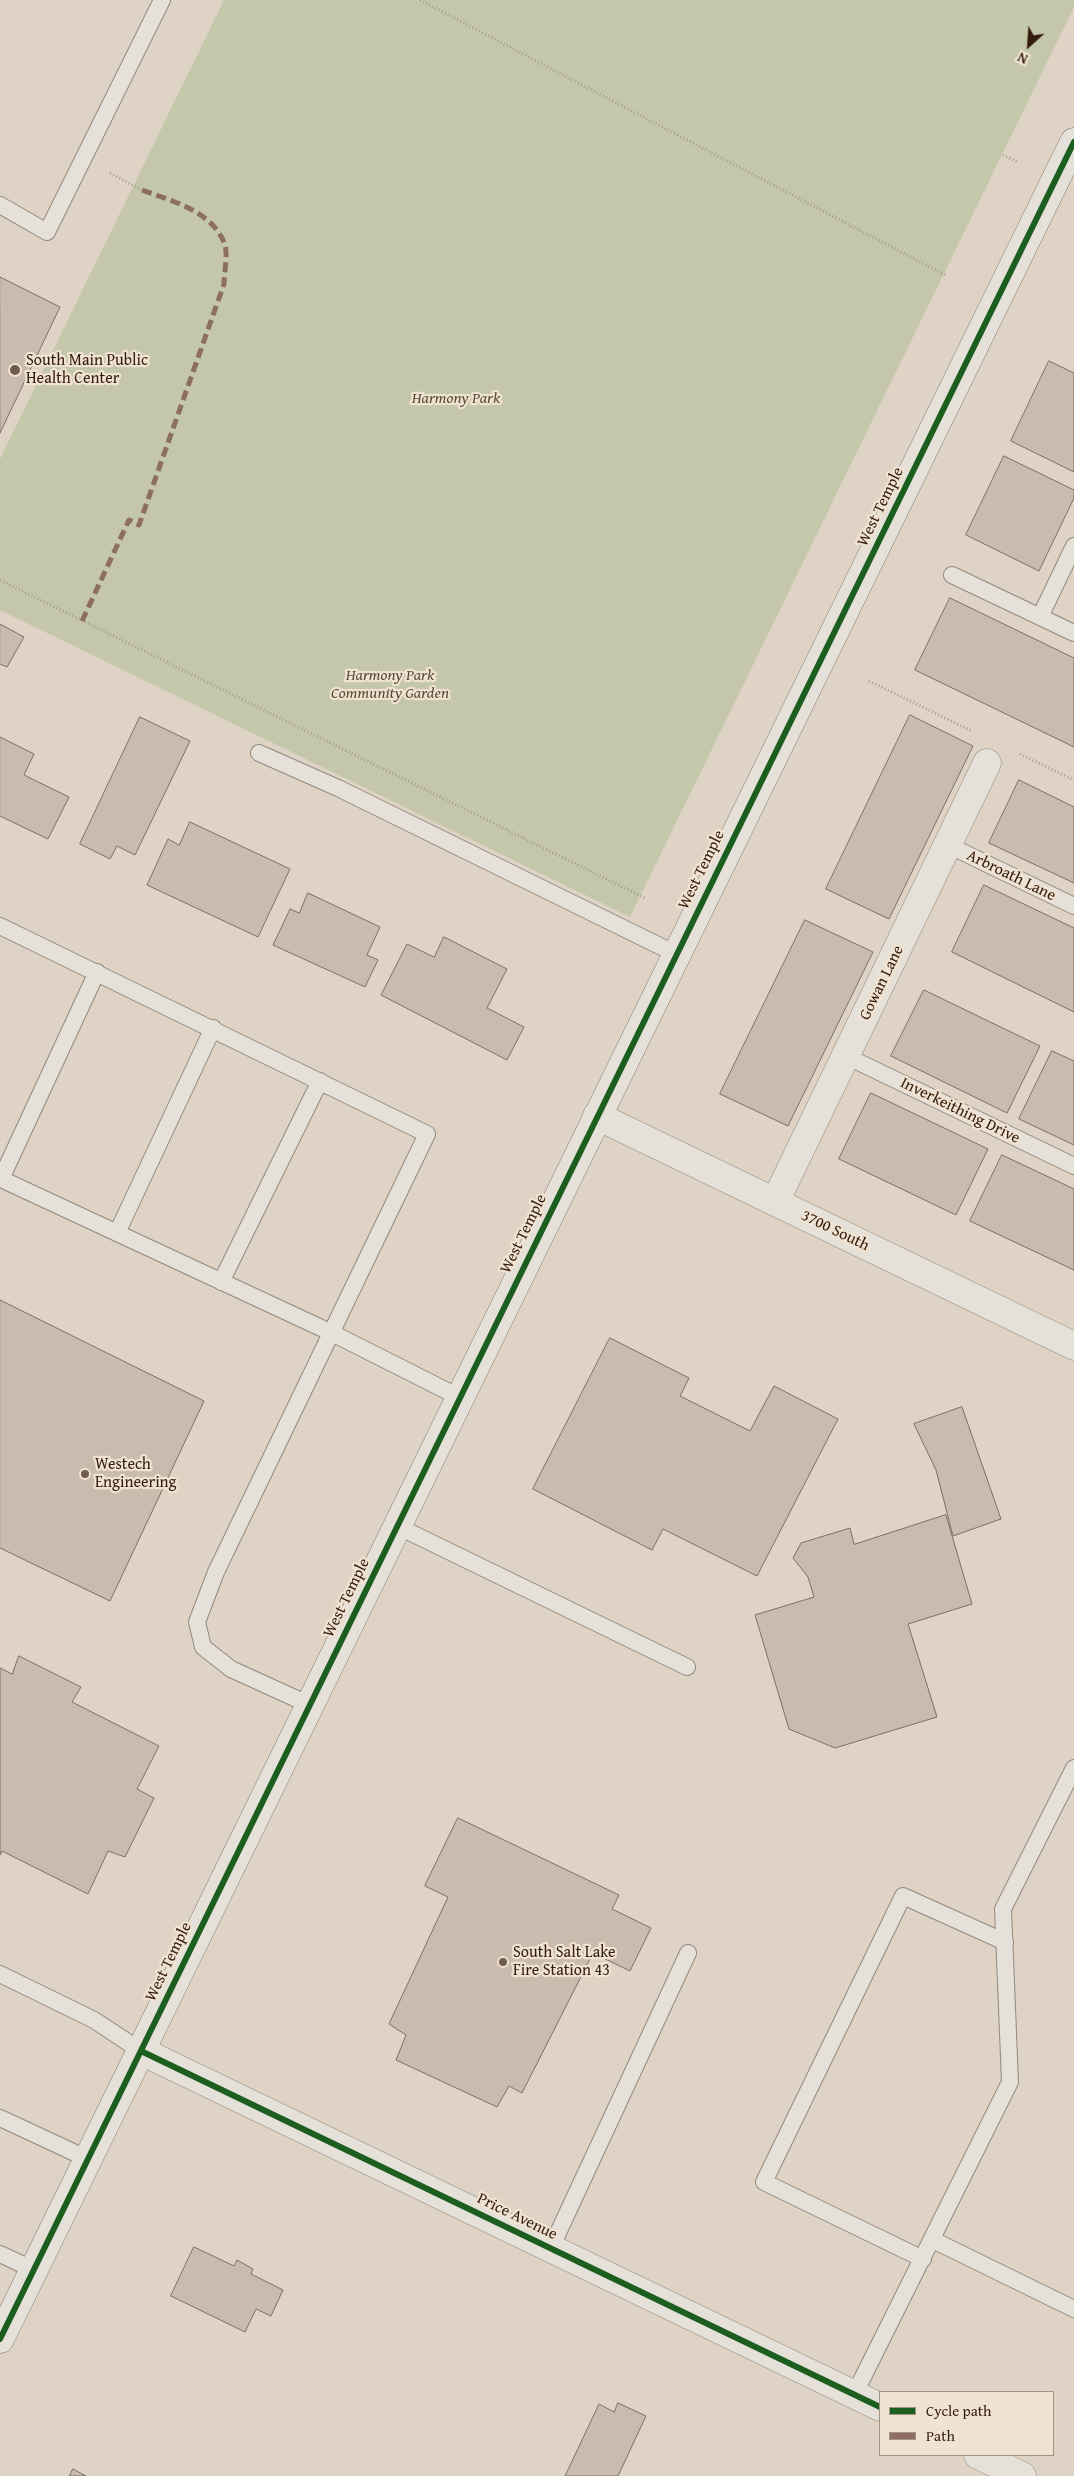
<!DOCTYPE html>
<style>
body{margin:0}
#map{position:relative;width:1074px;height:2476px;overflow:hidden;background:#ded3c4;font-family:"Gentium Book Plus",serif}
canvas{display:block}
.legend{position:absolute;left:879px;top:2391px;width:175px;height:65px;box-sizing:border-box;background:#f0e3d2;border:1px solid #a49384;margin:0;padding:6px 9px;list-style:none;font-size:15px;color:#331c0f}
.legend li{display:flex;align-items:center;gap:10px;height:25px}
.legend b{width:25px;border:1px solid #a49384}
.north{position:absolute;left:1004px;top:20px;width:50px;height:50px;-webkit-text-stroke:4px #f0e3d2;paint-order:stroke;rotate:206deg;font-size:14px;font-weight:700;line-height:20px;text-align:center;color:#331c0f}
.north::after{content:'';display:block;margin:auto;width:18px;height:22px;background:#331c0f;clip-path:polygon(50% 0,100% 100%,50% 72%,0 100%)}
</style>
<div id="map">
<canvas width="1074" height="2476"></canvas>
<ul class="legend">
<li><b style="height:6px;background:#1b5e20"></b>Cycle path</li>
<li><b style="height:6px;background:#8d6e63"></b>Path</li>
</ul>
<div class="north">N</div>
</div>
<script>
const ctx = document.querySelector('canvas').getContext('2d');
ctx.lineJoin = 'round';
function paint(path, color) {
  ctx.fillStyle = color;
  ctx.fill(path, 'evenodd');
}
function trace(path, color, width, dash) {
  ctx.strokeStyle = color;
  ctx.lineWidth = width;
  ctx.lineCap = dash ? 'butt' : 'round';
  ctx.setLineDash(dash || []);
  ctx.stroke(path);
}
function label(font, color, halo, rows, align = 'center') {
  ctx.font = font + ' "Gentium Book Plus",serif';
  ctx.lineWidth = 4.5;
  ctx.setLineDash([]);
  ctx.textBaseline = 'middle';
  ctx.strokeStyle = halo;
  ctx.fillStyle = color;
  for (const [text, x, y, turn = 0] of rows) {
    ctx.save();
    ctx.translate(x, y);
    ctx.rotate((+turn || 0) * Math.PI / 180);
    ctx.textAlign = isNaN(turn) ? turn : align;
    if (halo) ctx.strokeText(text, 0, 0);
    ctx.fillText(text, 0, 0);
    ctx.restore();
  }
}
paint(new Path2D(`
 M224,0H1074V7L630,917L0,610V459Z`), '#c4c7aa');
const building = new Path2D(`
 M0,277L60,307L0,433Z
 M1049,361L1074,373V472L1011,441Z
 M1004,456L1074,490V498L1039,571L966,535Z
 M950,598L1074,658V747L915,670Z
 M0,624L24,637L7,667L0,664Z
 M910,715L973,746L889,919L826,889Z
 M140,717L190,741L135,855L117,846L110,859L80,844Z
 M0,737L34,754L24,775L69,797L48,839L0,816Z
 M1019,780L1074,807V883L989,843Z
 M190,822L290,869L258,937L147,885L168,839L179,845Z
 M984,885L1074,928V1012L952,952Z
 M308,893L380,927L367,955L378,960L365,987L273,945L290,909L299,913Z
 M805,920L873,952L788,1126L720,1094Z
 M444,937L507,969L487,1008L524,1027L507,1060L381,995L407,944L434,957Z
 M924,990L1040,1046L1007,1113L891,1056Z
 M1052,1051L1074,1061V1145L1019,1119Z
 M871,1093L988,1149L956,1215L839,1159Z
 M1002,1155L1074,1189V1270L970,1221Z
 M0,1300L204,1401L110,1601L0,1548Z
 M610,1338L689,1378L680,1396L750,1431L774,1386L838,1419L757,1576L663,1529L652,1550L533,1489Z
 M962,1407L1001,1519L953,1536L936,1470L914,1424Z
 M946,1515L972,1604L908,1624L937,1717L835,1748L789,1729L755,1615L814,1597L808,1577L793,1558L801,1543L850,1528L854,1544Z
 M19,1656L81,1687L72,1702L159,1746L137,1789L154,1798L125,1857L108,1851L88,1894L2,1851L0,1855V1668L12,1674Z
 M458,1818L619,1895L612,1909L651,1928L630,1971L593,1953L522,2093L509,2086L497,2107L396,2060L406,2035L389,2024L448,1897L425,1886Z
 M194,2247L234,2266L237,2260L253,2269L251,2274L283,2290L271,2316L256,2309L245,2332L171,2296Z
 M618,2403L646,2416L618,2476H565L599,2404L614,2412Z
 M73,2469L86,2476H70Z`);
paint(building, '#cbbbaf');
trace(building, '#797067', 1);
const lane = new Path2D(`
 M0,205L47,232L162,0
 M952,575L1074,633
 M1040,617L1074,546
 M259,753L338,788L676,954
 M948,845L1074,906
 M0,926L427,1134L216,1572L197,1622L203,1647L231,1669L310,1705
 M97,972L1,1179L332,1333L459,1397
 M846,1056L1074,1166
 M117,1233L213,1028
 M221,1282L320,1081
 M397,1526L687,1667
 M0,1974L94,2020L141,2051
 M0,2118L88,2159
 M933,2240L1074,2309
 M551,2248L688,1953
 M0,2254L34,2270
 M923,2259L764,2182L903,1896L1005,1942
 M854,2395L1010,2082L1003,1909L1074,1768`);
const street = new Path2D(`
 M597,1116L1074,1346
 M775,1202L987,763
 M141,2051L880,2407
 M978,2455L1022,2476`);
const secondary = new Path2D(`
 M0,2339L1074,142`);
trace(lane, '#92897f', 18);
trace(street, '#92897f', 29);
trace(secondary, '#797067', 29);
trace(new Path2D(`
 M420,0L945,275
 M1003,155L1018,162
 M110,173L142,190
 M0,580L645,898
 M869,681L972,731
 M1020,754L1074,780`), '#a49d96', 3, [1, 2.5]);
trace(lane, '#e5e0d8', 16);
trace(street, '#e5e0d8', 28);
trace(secondary, '#e5e0d8', 28);
trace(new Path2D(`
 M82,621L129,520L139,525L224,284C224,273 228,255 225,245C213,211 172,201 142,190`), '#8d6e63', 5, [10, 5]);
trace(new Path2D(`
 M141,2051L880,2407
 M0,2339L1074,142`), '#1b5e20', 6);
for (const [x, y, r, color] of [
 [15,370,6,"#6f5c4e"],
 [85,1474,5,"#6f5c4e"],
 [503,1962,5,"#6f5c4e"]
]) {
  const dot = new Path2D();
  dot.arc(x, y, r, 0, 2 * Math.PI);
  ctx.fillStyle = color;
  ctx.fill(dot);
  trace(dot, '#f0e3d2', 2);
}
label('16px', '#331c0f', '#f0e3d2', [
 ["South Main Public",26,361],
 ["Health Center",26,379],
 ["Westech",95,1465],
 ["Engineering",95,1483],
 ["South Salt Lake",513,1953],
 ["Fire Station 43",513,1971]
], 'left');
label('italic 16px', '#584d37', '#f0e3d2', [
 ["Harmony Park",456,399],
 ["Harmony Park",390,676],
 ["Community Garden",390,694]
]);
label('16px', '#331c0f', '#f0e3d2', [
 ["West Temple",881,507,-64],
 ["West Temple",702,870,-64],
 ["Arbroath Lane",1011,876,26],
 ["Gowan Lane",882,983,-64],
 ["Inverkeithing Drive",960,1111,26],
 ["3700 South",835,1231,26],
 ["West Temple",524,1234,-64],
 ["West Temple",347,1598,-64],
 ["West Temple",169,1962,-64],
 ["Price Avenue",517,2217,26]
]);
</script>
